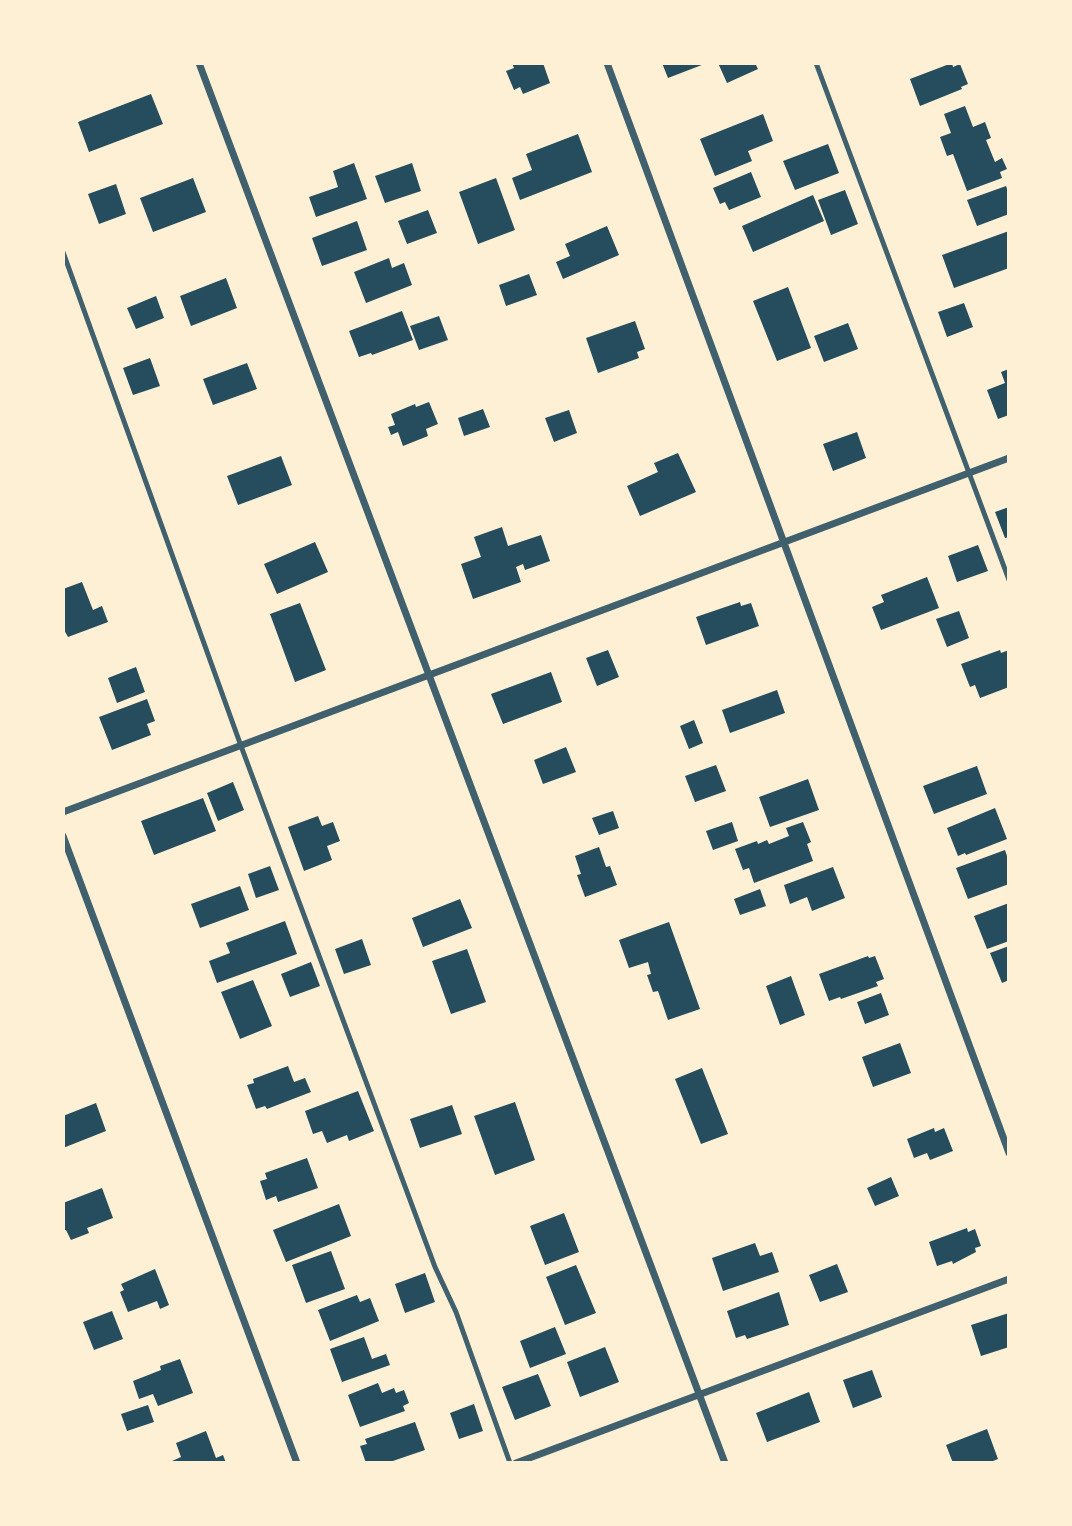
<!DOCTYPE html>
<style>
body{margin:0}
#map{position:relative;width:1072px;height:1526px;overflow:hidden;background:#fdf0d5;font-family:"Golos Text",sans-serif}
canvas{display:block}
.frame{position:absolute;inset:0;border:65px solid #fdf0d5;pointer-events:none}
</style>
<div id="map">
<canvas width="1072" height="1526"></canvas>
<div class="frame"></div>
</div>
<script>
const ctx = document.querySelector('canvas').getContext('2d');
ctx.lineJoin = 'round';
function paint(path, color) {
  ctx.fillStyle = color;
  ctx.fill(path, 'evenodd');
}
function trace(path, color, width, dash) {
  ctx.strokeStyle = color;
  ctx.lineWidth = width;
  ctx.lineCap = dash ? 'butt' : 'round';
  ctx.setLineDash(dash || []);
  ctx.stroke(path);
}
paint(new Path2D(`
 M512,63H543L550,83L523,94L520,87L514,90L506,71L514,68Z
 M662,63H707L668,78Z
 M718,63H755L758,69L727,83Z
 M952,63L953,67L960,64L968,84L961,87L962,89L920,106L910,79Z
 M151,94L163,124L89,152L78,122Z
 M965,106L973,127L985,122L991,138L986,140L995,162L1002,158L1007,169L1000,172L1002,178L967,191L953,154L947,156L940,137L951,133L944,114Z
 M763,114L773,141L748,151L752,161L715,176L700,139Z
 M578,134L592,172L520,200L512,178L532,170L526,154Z
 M828,144L839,173L795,190L783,161Z
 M354,163L367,199L316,217L309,197L338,187L333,171Z
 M412,163L421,191L385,203L375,176Z
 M751,172L761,197L729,210L725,202L720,204L713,188Z
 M193,178L206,212L153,232L140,198Z
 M496,178L515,230L478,244L459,192Z
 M116,184L126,214L99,224L88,194Z
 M1006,186L1009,194V214L977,226L967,200Z
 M845,190L858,224L831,235L818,200Z
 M813,195L824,221L753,252L742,226Z
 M428,210L437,233L407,244L398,221Z
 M357,221L367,250L322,266L312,238Z
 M607,226L619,255L563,279L556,262L570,256L565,244Z
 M1009,231V268L954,288L942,255Z
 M389,258L392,268L404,263L412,285L366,303L354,272Z
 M529,274L537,295L506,306L499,285Z
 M226,278L237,308L191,326L180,296Z
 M788,287L811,348L777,361L753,301Z
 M156,296L164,318L136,329L127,308Z
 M964,303L973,327L947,337L938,312Z
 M402,311L413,340L372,355L371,353L359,357L349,331Z
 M439,316L448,340L419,350L410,326Z
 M635,321L645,349L637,352L639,358L598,373L586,338Z
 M848,323L858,349L824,362L814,336Z
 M150,358L160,386L133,395L123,368Z
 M247,363L257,389L213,405L203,379Z
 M1009,369V415L998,419L987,390L1005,383L1001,372Z
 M429,402L438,424L426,429L428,436L403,446L398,432L391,435L388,427L395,425L391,414L415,404L416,407Z
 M483,409L490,427L464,436L458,418Z
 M569,410L577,433L554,442L545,418Z
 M857,432L866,458L833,471L823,444Z
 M678,453L696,492L640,516L627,486L658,472L654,463Z
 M281,456L292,485L238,505L227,476Z
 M1009,507V537L1005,538L995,512Z
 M502,527L508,546L541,535L550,561L525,570L523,564L516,567L521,582L473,599L461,564L481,557L474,537Z
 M315,542L328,572L277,594L264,564Z
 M978,545L988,571L957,582L948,556Z
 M927,577L939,608L881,630L872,607L884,602L881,595Z
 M82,582L93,610L102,606L108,622L68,637L63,628V589Z
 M740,602L741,606L751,603L759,626L706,645L696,617Z
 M300,603L326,670L295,682L270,614Z
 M959,611L969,638L947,647L936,619Z
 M608,650L619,677L597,686L586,658Z
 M1000,650L1001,653L1009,650V687L980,698L975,685L970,687L961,664Z
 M136,667L145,692L117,703L108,678Z
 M551,672L562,702L503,724L491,694Z
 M777,690L785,713L730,733L722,710Z
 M147,699L155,721L147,724L151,735L112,750L99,717Z
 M694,720L703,743L689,749L680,726Z
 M566,747L576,772L543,784L534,760Z
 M716,765L726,791L695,802L685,776Z
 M977,766L987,794L934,814L923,786Z
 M808,779L819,810L770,827L759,797Z
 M233,782L244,810L218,821L207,793Z
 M203,798L216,831L154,855L141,821Z
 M995,808L1007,839L966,855L965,853L958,856L947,828Z
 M613,811L619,828L599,835L592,818Z
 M318,816L322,826L333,822L340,841L327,846L332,860L304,871L288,827Z
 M732,822L738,841L713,850L706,831Z
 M803,822L811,842L807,844L813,861L754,883L749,868L743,870L735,849L757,841L758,844L767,840L769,844L789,836L786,828Z
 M599,847L606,867L610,866L617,885L585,897L577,875L581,874L575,856Z
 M1005,850L1009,862V884L968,899L956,868Z
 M270,866L279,890L256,898L248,874Z
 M833,867L845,898L812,911L807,897L790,904L784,885Z
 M240,886L249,910L200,928L191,904Z
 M760,889L766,906L740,915L734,899Z
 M460,899L472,928L423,947L412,918Z
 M1009,903V941L987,949L974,916Z
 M285,921L297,954L217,983L209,961L230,953L226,943Z
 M669,922L700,1009L668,1020L658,991L653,992L647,975L651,974L648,962L629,968L619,940Z
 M362,939L371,965L344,974L335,949Z
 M1009,946V980L1002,983L990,953Z
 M467,949L486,1002L451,1014L432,961Z
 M868,956L869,958L875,956L884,979L876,982L878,986L841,999L840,997L829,1001L819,974Z
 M311,962L320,986L290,997L281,974Z
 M791,976L805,1015L780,1025L766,986Z
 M253,980L272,1026L240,1039L221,992Z
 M881,993L889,1015L865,1024L857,1002Z
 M900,1043L911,1073L873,1087L862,1057Z
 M288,1066L294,1082L305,1078L311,1092L267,1109L265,1106L256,1109L247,1085L254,1083L253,1079Z
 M702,1068L728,1134L701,1144L675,1079Z
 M358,1091L374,1131L349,1141L347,1135L327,1143L322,1131L313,1134L305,1111Z
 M515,1102L535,1160L495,1175L474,1116Z
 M96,1103L106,1131L63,1148V1116Z
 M452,1105L462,1134L420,1148L410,1119Z
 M934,1128L935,1132L944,1128L953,1151L930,1160L927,1153L914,1158L907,1139Z
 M307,1158L318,1188L278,1202L276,1196L266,1200L260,1181L267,1179L265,1173Z
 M891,1177L899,1196L875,1206L867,1188Z
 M102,1188L113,1218L87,1228L89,1233L71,1240L66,1230L63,1231V1203Z
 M339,1204L351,1236L286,1262L273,1230Z
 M564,1213L579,1252L545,1265L530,1226Z
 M967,1228L968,1232L975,1229L981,1246L975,1248L976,1252L953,1264L952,1261L937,1266L929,1242Z
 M755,1243L760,1256L772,1252L779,1272L723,1291L712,1258Z
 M331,1251L345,1289L306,1303L292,1265Z
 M837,1264L848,1292L820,1302L809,1275Z
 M576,1265L596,1313L565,1325L546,1277Z
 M155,1269L169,1305L160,1309L157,1301L128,1312L120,1292L124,1290L121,1284Z
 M425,1273L435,1302L405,1313L395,1284Z
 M779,1292L789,1325L747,1339L745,1335L736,1338L727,1311Z
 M357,1295L360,1302L370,1298L379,1321L330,1341L318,1310Z
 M112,1311L123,1339L94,1350L83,1322Z
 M1009,1313V1347L981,1356L971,1325Z
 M555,1327L566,1354L530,1368L520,1341Z
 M364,1337L372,1359L386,1354L390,1365L342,1382L330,1349Z
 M605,1347L619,1382L580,1397L567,1362Z
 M180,1359L193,1393L158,1406L153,1394L139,1399L133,1381L161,1370L160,1366Z
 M872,1370L882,1397L853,1408L843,1380Z
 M538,1374L551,1406L515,1420L502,1387Z
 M378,1383L382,1393L394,1388L396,1393L404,1390L409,1403L403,1406L405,1411L360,1427L348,1395Z
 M809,1392L820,1422L767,1442L756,1413Z
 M474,1404L483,1431L459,1439L450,1413Z
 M148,1405L154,1422L127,1431L121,1414Z
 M415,1422L425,1450L387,1463H366L360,1446L367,1444L365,1439Z
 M987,1429L998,1459L988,1463H953L946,1445Z
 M206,1431L216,1458L223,1455L226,1463H173L172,1461L181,1457L176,1443Z`), '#264d5e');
trace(new Path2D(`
 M816,63L1009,580
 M63,252L241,746L435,1267L456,1312L510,1463`), '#3f606c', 5);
trace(new Path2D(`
 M199,63L725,1463
 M607,63L1009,1153
 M63,812L1009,458
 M63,836L297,1463
 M516,1463L1009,1279`), '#3f606c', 7);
</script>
